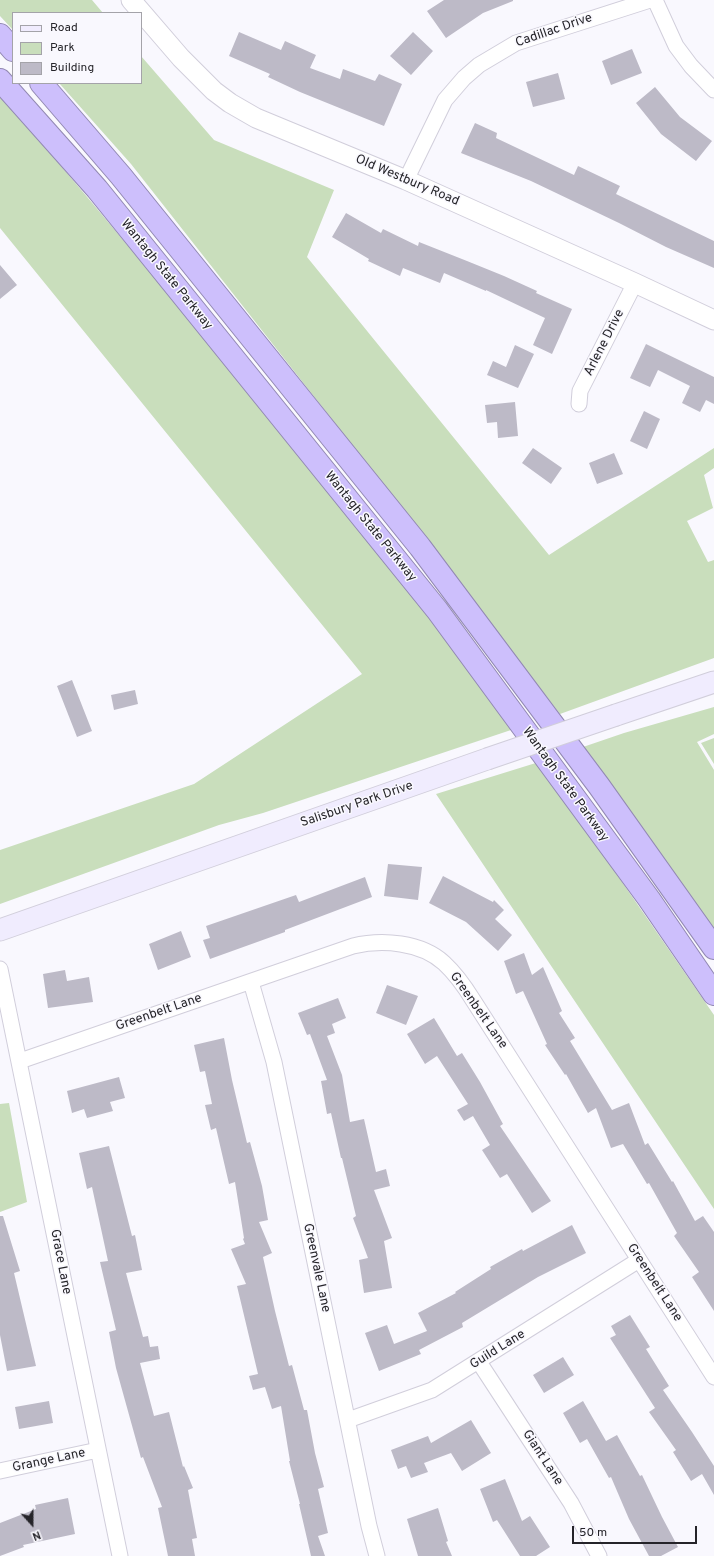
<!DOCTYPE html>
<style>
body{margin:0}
#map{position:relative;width:714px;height:1556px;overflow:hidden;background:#f9f8fe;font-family:Overpass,sans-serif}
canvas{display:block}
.legend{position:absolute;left:12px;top:12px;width:130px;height:72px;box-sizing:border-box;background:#f9f8fe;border:1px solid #a4a3a9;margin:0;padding:5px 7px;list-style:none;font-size:12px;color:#252429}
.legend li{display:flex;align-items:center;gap:8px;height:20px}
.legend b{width:20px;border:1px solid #a4a3a9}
.north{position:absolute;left:12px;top:1504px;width:40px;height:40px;-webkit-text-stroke:3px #f9f8fe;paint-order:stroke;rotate:159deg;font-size:11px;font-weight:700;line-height:16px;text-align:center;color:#252429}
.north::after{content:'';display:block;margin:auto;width:14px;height:18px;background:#252429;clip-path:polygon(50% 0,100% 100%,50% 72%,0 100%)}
.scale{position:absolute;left:572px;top:1526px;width:125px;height:18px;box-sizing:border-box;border:2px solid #252429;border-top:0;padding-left:5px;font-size:12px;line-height:14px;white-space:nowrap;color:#252429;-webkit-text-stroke:3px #f9f8fe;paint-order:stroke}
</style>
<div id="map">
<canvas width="714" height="1556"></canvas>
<ul class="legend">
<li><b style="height:5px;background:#f0ecfe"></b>Road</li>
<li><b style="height:11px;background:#c9debc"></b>Park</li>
<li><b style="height:11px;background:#bdbac7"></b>Building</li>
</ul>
<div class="north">N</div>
<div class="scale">50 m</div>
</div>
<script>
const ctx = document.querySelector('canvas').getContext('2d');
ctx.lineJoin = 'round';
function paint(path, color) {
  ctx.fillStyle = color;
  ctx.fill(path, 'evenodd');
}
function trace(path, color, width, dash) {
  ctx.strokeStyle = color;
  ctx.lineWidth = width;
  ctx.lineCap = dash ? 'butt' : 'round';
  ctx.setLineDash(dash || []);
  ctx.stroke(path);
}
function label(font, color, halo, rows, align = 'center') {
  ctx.font = font + ' Overpass,sans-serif';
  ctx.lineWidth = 3;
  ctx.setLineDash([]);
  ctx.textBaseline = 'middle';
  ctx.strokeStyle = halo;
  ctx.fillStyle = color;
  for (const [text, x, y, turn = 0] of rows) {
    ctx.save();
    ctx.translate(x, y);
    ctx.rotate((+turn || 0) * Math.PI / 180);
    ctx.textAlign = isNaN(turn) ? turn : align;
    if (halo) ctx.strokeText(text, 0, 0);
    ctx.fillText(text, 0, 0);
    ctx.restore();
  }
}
paint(new Path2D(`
 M0,0H92L103,13H13V30L0,16Z
 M141,56L214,140L334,190L307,257L549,555L714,448V468L704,475L713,508L687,521L708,562L714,560V658L560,714L375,474L131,164L59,83H141Z
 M0,94C122,237 241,381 358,528C411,595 464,661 514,729L263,813L219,825L0,904V850L194,784L362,674L0,228Z
 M714,707V734L697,742L714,770V934L583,747L624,733Z
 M714,738V764L701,743Z
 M539,762L714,1015V1209L436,794Z
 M9,1103L27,1202L0,1212V1104Z`), '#c9debc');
paint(new Path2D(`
 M444,0H513V1L483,13L446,38L427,11Z
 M239,32L281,50L285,41L316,55L310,68L340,79L343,69L375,81L379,74L402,84L384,126L300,92L268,77L270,74L229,56Z
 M413,32L433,51L411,75L390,56Z
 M632,49L642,73L611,85L602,61Z
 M558,73L565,99L533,107L526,82Z
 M655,87L680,117L712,141L696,161L661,134L636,103Z
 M475,123L497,133L496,138L574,175L578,166L620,186L616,194L714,241V268L666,247L619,223L531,181L461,153Z
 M346,213L381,233L383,229L418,246L419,242L467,261L504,276L537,291L536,293L572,309L552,354L533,345L545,318L486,290V291L444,273L440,283L403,268L400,276L368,261L369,259L332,237Z
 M0,265L17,285L0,299Z
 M646,344L714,377V404L706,400L700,412L682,403L690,386L658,370L650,387L630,378Z
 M515,345L534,354L518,388L487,375L493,361L506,367Z
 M515,402L518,436L498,438L497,422L487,423L485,405Z
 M644,411L660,419L647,449L630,441Z
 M533,448L562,468L551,484L522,463Z
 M614,453L623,474L597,484L589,463Z
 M72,680L92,731L77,737L57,686Z
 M135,690L138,704L114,710L111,695Z
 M388,864L422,867L418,900L384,896Z
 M443,876L493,902L494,900L504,910L495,919L512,935L498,951L466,922L429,903Z
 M365,877L372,897L285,930V932L210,959L203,940L210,938L206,926L296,895L299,902Z
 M181,931L191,957L158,970L149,944Z
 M524,953L532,975L543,967L562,1011L559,1013L575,1038L570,1041L612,1110L629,1103L645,1145L648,1143L672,1182L673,1181L695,1221L703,1216L714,1232V1311L692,1277L699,1272L674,1236L677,1233L649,1183L647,1184L623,1144L611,1148L596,1108L588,1113L566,1074L565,1075L545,1045L547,1044L523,991L516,994L504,961Z
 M65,970L67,981L89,977L93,1002L48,1008L43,974Z
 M387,985L418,996L406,1025L376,1013Z
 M338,998L346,1018L332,1024L335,1033L327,1036L342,1075L350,1122L364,1119L376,1172L386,1169L390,1186L374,1190L392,1238L384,1241L392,1288L364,1293L359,1260L368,1258L353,1218L356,1216L342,1158H341L331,1113L327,1114L321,1081L327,1080L310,1034L307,1035L298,1013Z
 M434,1018L457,1056L462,1053L480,1082L503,1124L500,1126L551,1201L532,1213L507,1174L500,1178L482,1150L490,1145L473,1116L464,1121L457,1110L468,1104L437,1056L425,1064L407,1034Z
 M224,1038L232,1080L247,1143L250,1142L262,1186L268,1220L259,1222L272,1253L263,1257L275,1311L289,1366L292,1365L304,1410H307L315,1453L324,1487L318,1489L328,1533L318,1536L325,1556H311L299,1504H300L289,1461H290L281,1406L272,1409L265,1387L253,1390L249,1376L258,1374L237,1286L246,1284L231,1249L245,1244L243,1239L244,1238L235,1182L229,1184L216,1128L211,1130L205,1105L212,1104L205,1071L200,1072L194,1045Z
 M119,1077L125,1098L110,1102L113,1111L87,1118L84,1109L72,1113L67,1091Z
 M109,1146L132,1236L135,1235L142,1270L126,1273L143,1337L148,1336L150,1347L158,1346L160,1359L140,1363L154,1416L169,1412L183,1467L184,1466L193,1488L188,1490L197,1538L192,1539L195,1556H168L158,1508L162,1507L143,1457L141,1458L116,1368L109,1332L116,1330L100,1262L108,1261L92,1187L87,1189L79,1153Z
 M0,1216H3L20,1271L14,1273L36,1366L7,1371L0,1335Z
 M572,1225L586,1253L538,1277L462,1323L463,1327L419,1350L421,1354L379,1371L365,1333L387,1325L394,1344L427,1331L418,1313L456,1293L455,1292L491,1269L490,1267L522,1249L523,1251Z
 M630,1315L650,1347L646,1349L669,1386L663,1390L692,1432L714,1466V1495L702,1474L691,1481L673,1452L676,1450L649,1412L655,1408L610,1338L616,1335L611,1326Z
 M563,1357L574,1375L544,1393L533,1375Z
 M49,1401L53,1423L19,1429L15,1407Z
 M583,1401L606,1441L617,1435L640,1476L642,1475L662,1517L678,1547L661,1556H649L629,1519L611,1477L609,1478L587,1439L580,1443L563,1413Z
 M471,1420L491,1453L462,1471L451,1453L424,1463L428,1472L411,1478L406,1466L398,1469L391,1450L428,1436L431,1443Z
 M505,1479L522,1521L530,1516L550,1547L536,1556H520L497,1520L493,1522L480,1489Z
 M68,1498L75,1534L23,1545L24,1547L0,1556V1523L36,1509L35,1505Z
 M438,1508L448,1541L446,1542L452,1556H418L407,1519Z`), '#bdbac7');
const minor = new Path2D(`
 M655,0L676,46L691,66L714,90
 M406,180L445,100L464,78L479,65L516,43L650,0
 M579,404L580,391L635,283
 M0,969L120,1556
 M251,982L274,1062L369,1526L377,1556
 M20,1061L353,946C382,939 421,942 444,963C456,974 465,987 473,1000L714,1377
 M479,1362L571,1503L599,1556
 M348,1420L432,1390L639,1260
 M0,1471L98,1450`);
const tertiary = new Path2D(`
 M131,0L181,58L214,91L230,103L256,118L406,180L635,283L714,320`);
const secondary = new Path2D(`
 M616,715L714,682
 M0,930L487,759`);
const motorway = new Path2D(`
 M0,35L13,50
 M0,80L97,189L437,610L649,899L714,994
 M41,83L121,176L420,547L599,786L714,948`);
trace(minor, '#d1cedb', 17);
trace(tertiary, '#d1cedb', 21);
trace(secondary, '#d1cedb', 23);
trace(motorway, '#9289b2', 24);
trace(minor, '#fff', 15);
trace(tertiary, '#fff', 19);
trace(secondary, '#f0ecfe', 21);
trace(motorway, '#cdbffc', 22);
const secondaryBridge = new Path2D(`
 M487,759L616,715`);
trace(secondaryBridge, '#d1cedb', 23, []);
trace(secondaryBridge, '#f0ecfe', 21);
label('13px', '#252429', '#f9f8fe', [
 ["Cadillac Drive",554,31,-19],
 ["Old Westbury Road",407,181,23],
 ["Wantagh State Parkway",166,275,51],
 ["Arlene Drive",605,343,-63],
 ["Wantagh State Parkway",370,527,51],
 ["Wantagh State Parkway",565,785,54],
 ["Salisbury Park Drive",357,805,-19],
 ["Greenbelt Lane",478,1011,55],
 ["Greenbelt Lane",159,1013,-19],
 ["Grace Lane",60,1262,79],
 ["Greenvale Lane",316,1268,78],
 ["Greenbelt Lane",654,1283,57],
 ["Guild Lane",498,1350,-32],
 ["Giant Lane",542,1458,57],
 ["Grange Lane",49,1461,-12]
]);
</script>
